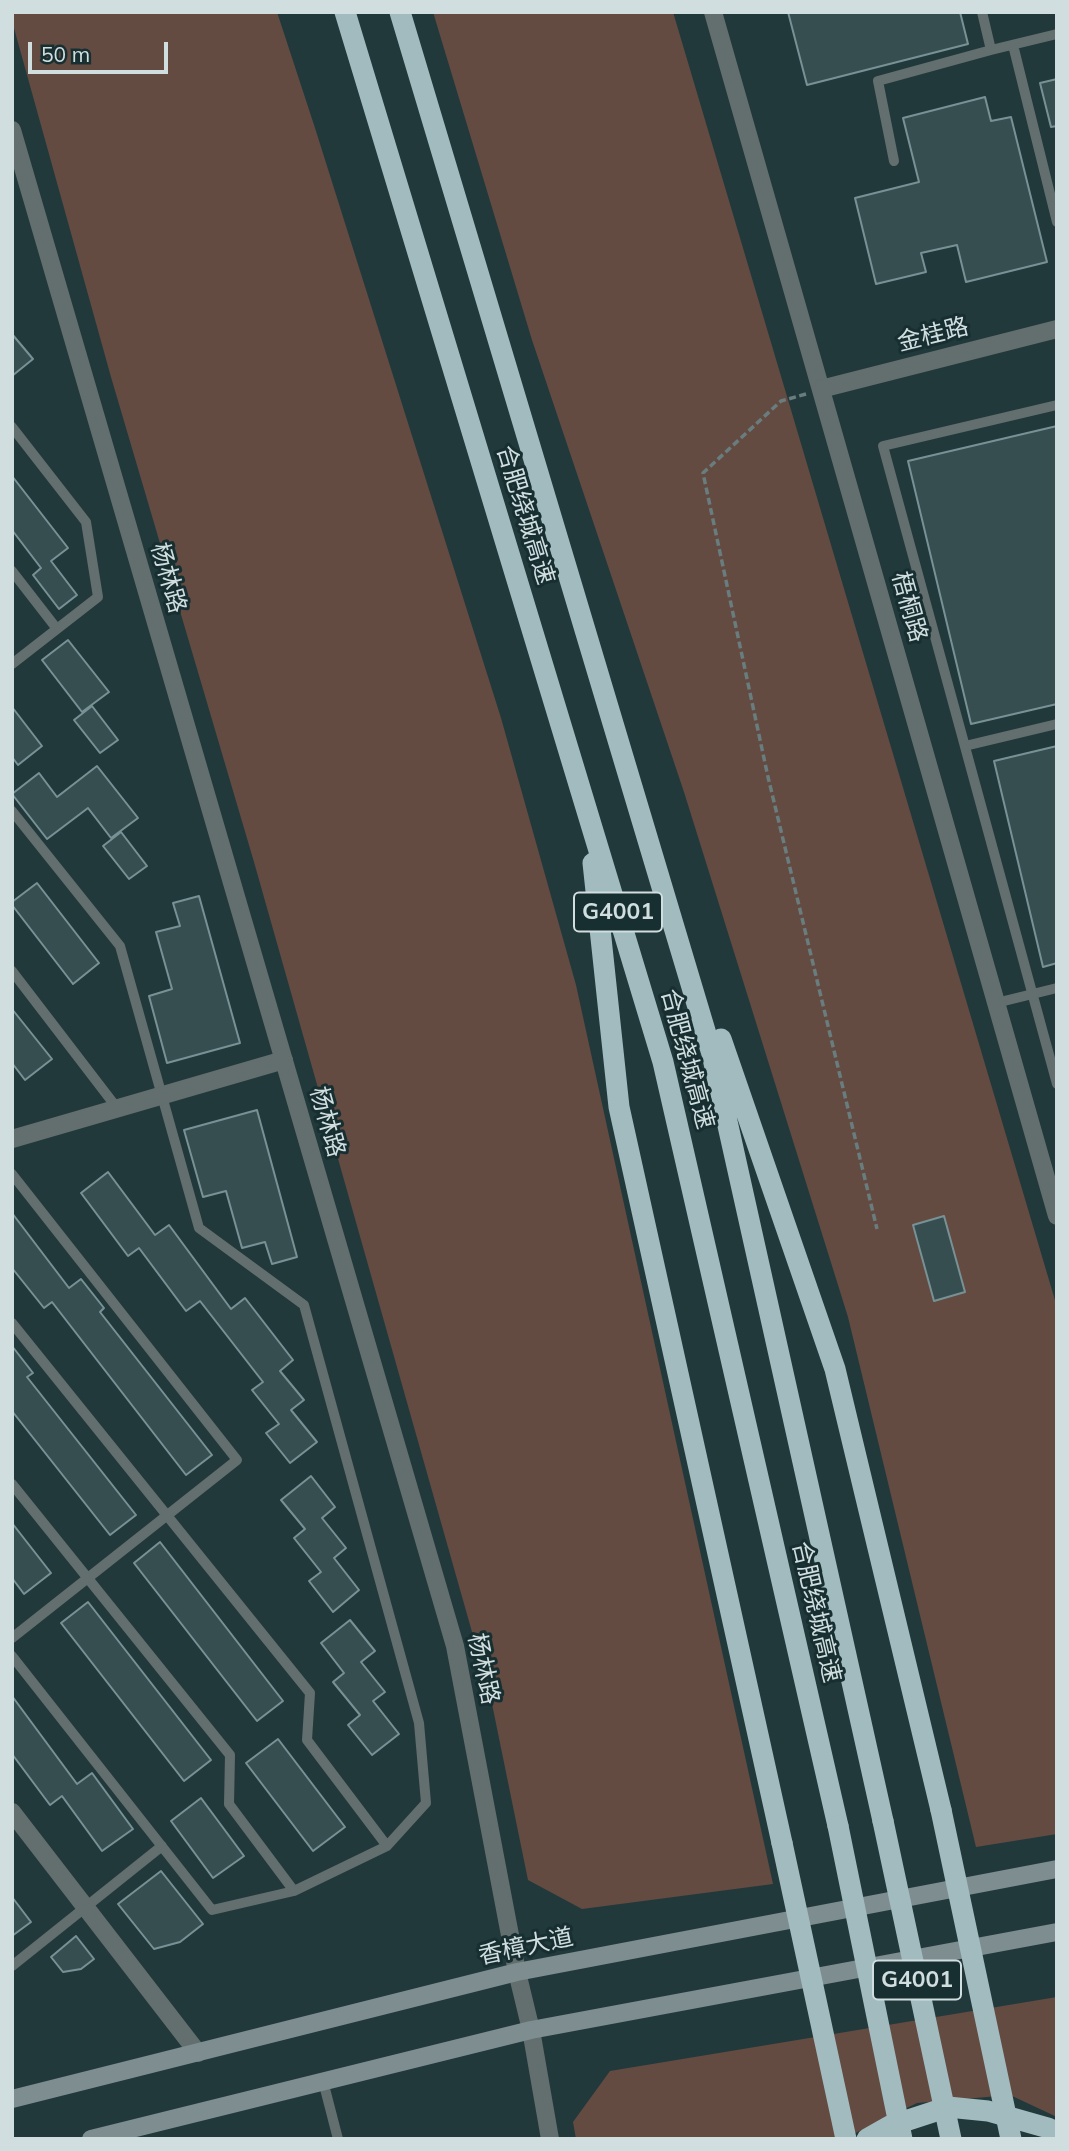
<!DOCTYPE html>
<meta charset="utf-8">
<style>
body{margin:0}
#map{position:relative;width:1069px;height:2151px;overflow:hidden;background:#22393c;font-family:Mulish,sans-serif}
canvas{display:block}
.frame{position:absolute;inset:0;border:14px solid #d1dee0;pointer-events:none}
.scale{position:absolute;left:28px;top:42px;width:140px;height:32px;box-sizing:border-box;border:4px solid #d1dee0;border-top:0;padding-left:9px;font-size:21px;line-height:24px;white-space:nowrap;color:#d1dee0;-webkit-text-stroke:5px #182f32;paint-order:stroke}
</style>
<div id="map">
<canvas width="1069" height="2151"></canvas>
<div class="frame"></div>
<div class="scale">50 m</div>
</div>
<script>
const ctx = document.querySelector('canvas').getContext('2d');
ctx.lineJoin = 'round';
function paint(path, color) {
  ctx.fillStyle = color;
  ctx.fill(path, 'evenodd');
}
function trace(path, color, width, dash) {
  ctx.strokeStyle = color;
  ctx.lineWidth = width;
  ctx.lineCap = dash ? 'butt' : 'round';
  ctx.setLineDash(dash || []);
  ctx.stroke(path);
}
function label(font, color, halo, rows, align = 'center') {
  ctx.font = font + ' Mulish,"Noto Sans SC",sans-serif';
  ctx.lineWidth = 6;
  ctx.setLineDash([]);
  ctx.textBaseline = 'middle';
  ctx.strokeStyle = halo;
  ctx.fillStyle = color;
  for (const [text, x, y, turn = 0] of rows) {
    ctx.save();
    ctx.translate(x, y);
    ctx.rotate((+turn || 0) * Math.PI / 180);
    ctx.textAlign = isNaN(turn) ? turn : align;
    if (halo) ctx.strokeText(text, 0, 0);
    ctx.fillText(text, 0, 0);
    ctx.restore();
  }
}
paint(new Path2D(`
 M12,12H277L315,128L501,718L576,985L773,1884L582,1909L528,1880L491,1699L254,862L111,377L12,21Z
 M433,12H673L1057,1307V1834L976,1847L848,1317L684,792L532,340Z
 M1057,1997V2117L1010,2095L917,2103L843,2139H576L573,2122L610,2071Z`), '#634b42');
const building = new Path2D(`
 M788,12H960L968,44L807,85Z
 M1057,79V126L1051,127L1040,83Z
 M985,97L991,121L1011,117L1047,262L966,282L957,245L921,253L926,272L876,284L855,198L919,182L903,118Z
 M12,334L33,359L12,376Z
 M1057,426V704L971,724L908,461Z
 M12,476L68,548L51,561L77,595L59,609L33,575L41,568L12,530Z
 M68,640L109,692L82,712L42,660Z
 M92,706L118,740L100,753L74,720Z
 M12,707L42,746L18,765L12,757Z
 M1057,746V963L1043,967L994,761Z
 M97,766L138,818L111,838L88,808L47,839L12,794L39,773L57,797Z
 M121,832L147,866L129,879L103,846Z
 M37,883L99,963L73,984L12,905V902Z
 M199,896L240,1043L167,1063L149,996L172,989L156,932L180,926L173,903Z
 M12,1009L52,1059L25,1080L12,1063Z
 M257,1110L297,1257L272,1264L265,1242L242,1248L226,1191L203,1197L184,1130Z
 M108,1172L155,1235L169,1225L231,1309L245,1298L293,1360L280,1371L304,1400L291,1410L317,1442L290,1463L266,1433L279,1424L252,1390L263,1382L200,1301L186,1311L139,1248L128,1256L81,1193Z
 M12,1213L69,1288L81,1279L104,1308L100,1312L212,1455L186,1475L52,1302L44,1308L12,1268Z
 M944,1216L965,1292L934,1301L913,1225Z
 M12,1346L33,1373L27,1377L136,1515L110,1535L12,1411Z
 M311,1476L335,1507L322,1518L346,1548L334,1558L359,1590L333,1612L309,1581L321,1572L294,1538L305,1529L281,1500Z
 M12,1523L51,1573L24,1594L12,1578Z
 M160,1542L283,1701L257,1721L134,1563Z
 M88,1602L211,1760L184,1781L61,1623Z
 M350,1620L375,1651L361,1662L385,1692L373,1701L399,1734L372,1755L348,1725L360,1715L333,1682L344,1673L321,1643Z
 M12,1696L77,1784L92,1773L133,1829L102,1851L62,1796L50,1805L12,1754Z
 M278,1739L345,1827L313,1851L246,1763Z
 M201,1798L244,1856L213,1878L171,1821Z
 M161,1871L203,1924L180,1942L154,1949L118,1904Z
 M12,1897L31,1922L12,1936Z
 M76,1936L94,1959L81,1969L63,1972L51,1957Z`);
paint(building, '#374e51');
trace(building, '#789195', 2);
trace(new Path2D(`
 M806,394L781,401L703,473L768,777L877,1229`), '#697c7e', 3.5, [7, 3.5]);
trace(new Path2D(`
 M982,12L991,50L1057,34
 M1013,45L1057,222
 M894,161L878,81L991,50
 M1057,405L883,446L1057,1084
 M12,427L86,522L98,597L12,664
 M12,571L57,629
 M965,746L1057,724
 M12,811L120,946L199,1228L304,1305L419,1723L426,1803L387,1846L294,1891L212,1910L12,1656
 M12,971L117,1108
 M996,1003L1057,988
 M12,1174L237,1460L12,1638
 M12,1323L310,1693L307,1740L387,1846
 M12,1484L230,1755L229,1804L294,1891
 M12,1966L162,1846
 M323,2081L338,2139`), '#636e6f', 10);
trace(new Path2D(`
 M713,12L1057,1216
 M12,1139L284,1060
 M12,1812L198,2053`), '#636e6f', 18);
trace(new Path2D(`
 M12,130L455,1646L517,1972L531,2030L550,2139
 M821,389L1057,329`), '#636e6f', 18);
trace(new Path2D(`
 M12,2099L517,1972L1057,1869
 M91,2139L531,2030L1057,1932`), '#7d8d90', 18);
trace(new Path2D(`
 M345,12L663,1062L838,1826
 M400,12L712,1054L883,1821
 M593,863L619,1107L782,1843
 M721,1039L835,1369L941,1810
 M867,2139L890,2126L948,2107L988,2111L1048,2128L1057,2132`), '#a1bbbf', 21);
trace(new Path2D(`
 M941,1810L1011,2139
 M883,1821L951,2139
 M838,1826L902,2139
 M782,1843L846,2139`), '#a1bbbf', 21);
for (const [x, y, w] of [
 [618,912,88],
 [917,1980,88]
]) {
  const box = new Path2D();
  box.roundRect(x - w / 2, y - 19.5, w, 39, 5);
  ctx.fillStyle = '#182f32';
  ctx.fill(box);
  trace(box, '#d1dee0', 2);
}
label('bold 23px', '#d1dee0', null, [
 ["G4001",618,912],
 ["G4001",917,1980]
]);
label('24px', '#d1dee0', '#182f32', [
 ["金桂路",933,335,-14],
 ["合肥绕城高速",525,515,73],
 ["杨林路",168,578,74],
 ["梧桐路",909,607,74],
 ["合肥绕城高速",687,1059,75],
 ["杨林路",327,1122,74],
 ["合肥绕城高速",816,1612,77],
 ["杨林路",483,1669,78],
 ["香樟大道",526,1947,-12]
]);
</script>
